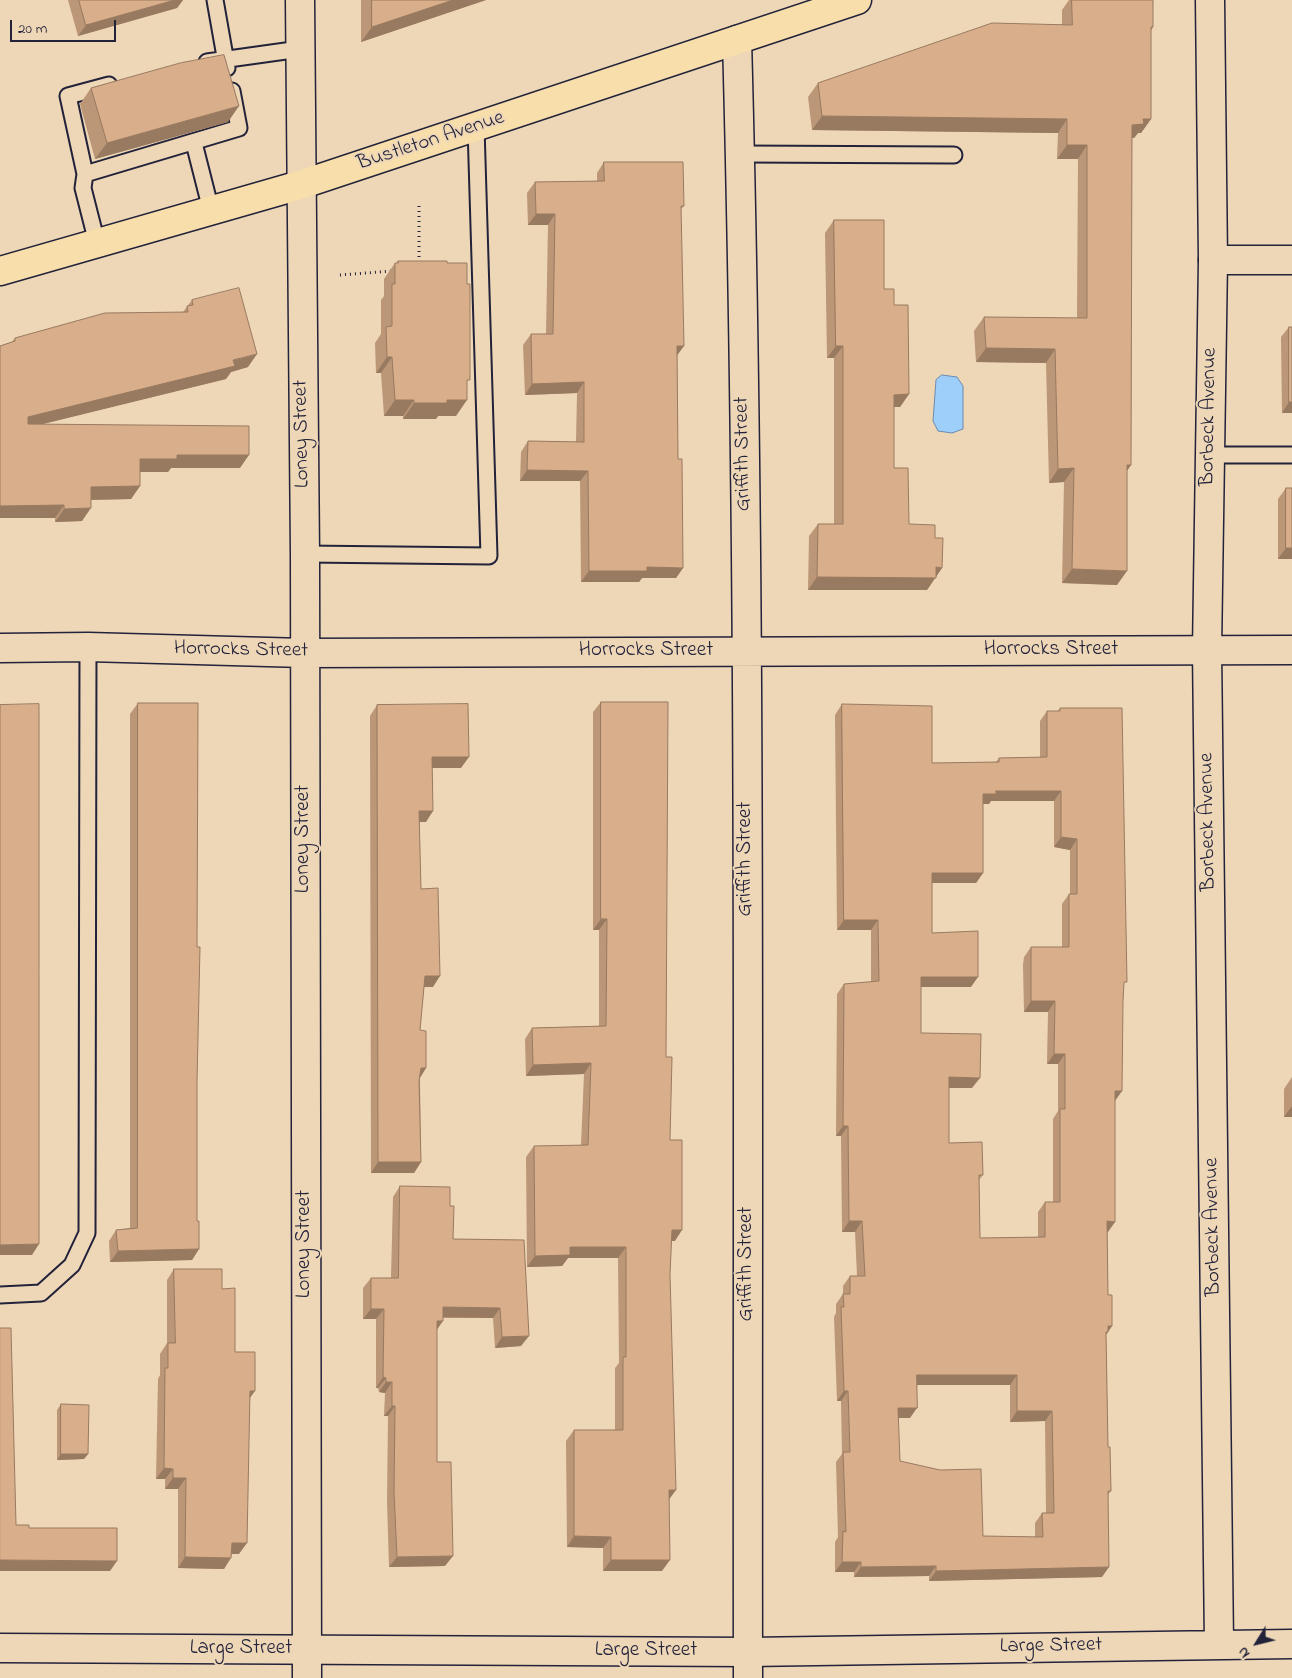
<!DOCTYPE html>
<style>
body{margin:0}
#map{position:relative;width:1292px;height:1678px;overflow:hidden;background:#eed7b6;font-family:"Indie Flower",sans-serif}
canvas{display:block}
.north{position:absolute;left:1232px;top:1618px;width:50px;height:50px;-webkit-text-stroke:4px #eed7b6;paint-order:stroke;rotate:234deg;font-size:14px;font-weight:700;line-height:20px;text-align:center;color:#22223b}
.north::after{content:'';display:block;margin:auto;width:18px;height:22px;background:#22223b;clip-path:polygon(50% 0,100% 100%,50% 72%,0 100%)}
.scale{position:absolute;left:10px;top:20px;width:106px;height:22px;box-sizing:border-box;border:2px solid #22223b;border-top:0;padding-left:6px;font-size:15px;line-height:18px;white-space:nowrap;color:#22223b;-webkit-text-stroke:4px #eed7b6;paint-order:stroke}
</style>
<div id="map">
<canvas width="1292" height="1678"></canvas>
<div class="north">N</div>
<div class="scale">20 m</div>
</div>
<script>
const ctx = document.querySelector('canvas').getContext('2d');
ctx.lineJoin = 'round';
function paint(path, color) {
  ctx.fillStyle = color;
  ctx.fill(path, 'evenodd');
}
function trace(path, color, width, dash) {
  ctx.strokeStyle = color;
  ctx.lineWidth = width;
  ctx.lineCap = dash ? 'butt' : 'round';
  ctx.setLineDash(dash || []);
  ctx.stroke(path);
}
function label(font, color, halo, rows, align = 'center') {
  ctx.font = font + ' "Indie Flower",sans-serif';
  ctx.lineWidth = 4;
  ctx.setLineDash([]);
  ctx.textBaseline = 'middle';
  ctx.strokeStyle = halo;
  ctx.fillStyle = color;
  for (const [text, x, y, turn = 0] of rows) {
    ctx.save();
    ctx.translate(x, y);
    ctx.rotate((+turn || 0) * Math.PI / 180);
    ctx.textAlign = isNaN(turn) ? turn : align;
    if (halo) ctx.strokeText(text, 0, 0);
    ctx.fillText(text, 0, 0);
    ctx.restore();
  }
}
const water = new Path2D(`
 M942,375L957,377L963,386V429L952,433L938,431L933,421L936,380Z`);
paint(water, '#9dcffa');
trace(water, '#6c8aae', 1);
const lane = new Path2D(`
 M215,0L227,68
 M207,62L300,49
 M194,143L211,210
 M741,154L954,155
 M85,174L239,128L232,91
 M97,243L83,188L85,174L68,96L109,85
 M1210,455H1292
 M305,554L489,556L476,127
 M0,1295L41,1293L72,1265L87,1233L88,647`);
const street = new Path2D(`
 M300,0L305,554L307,1678
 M737,40C752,586 747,1132 748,1678
 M1213,260H1292
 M0,648L88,647L304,653L1292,650`);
const secondary = new Path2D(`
 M1210,0L1213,260L1207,650L1219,1644
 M0,1648L748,1652L1292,1644`);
const primary = new Path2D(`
 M0,271L300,185L857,0`);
trace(lane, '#22223b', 19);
trace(street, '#22223b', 31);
trace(secondary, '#22223b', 31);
trace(primary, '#22223b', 31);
trace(new Path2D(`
 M419,206V265
 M340,275L392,271`), '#22223b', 3, [1, 4]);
trace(lane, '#eed7b6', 15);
trace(street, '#eed7b6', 28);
trace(secondary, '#eed7b6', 28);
trace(primary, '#f8deab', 28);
paint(new Path2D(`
 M68,0H183L177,8L78,36Z
 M361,0H486L361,42Z
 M1069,0H1153V27L1151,31V119L1141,133H1138L1134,138H1132L1131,465L1127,471L1117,585L1062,583L1064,482L1049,483L1046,363L976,362L974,331L984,317L1077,318L1078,159H1057L1058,133L812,130L808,97L818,83L1062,25V10Z
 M91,88L228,122L95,159L80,104Z
 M604,162L684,206L681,209L677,356L678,459L683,568L676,578H642L639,582H581L580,481H520L521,452L528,441L576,442L577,393L525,395L523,345L531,334H546L548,225H528L527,193L535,182L597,181V173Z
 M834,220L884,289L894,305L909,394L900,407H894V468L909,524L935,538L942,568L927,590H808L809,536L818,524H834V358H827L825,233Z
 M398,261L467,384L456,416H438L436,419H403V416H384L381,373H376L375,343L381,334V300L384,296V279L395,263H397Z
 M192,300L248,367L231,372L226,379L41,424L240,468H171L168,472H140V486L131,499L91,500L82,521L55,522V518H0V346L12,342L15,338L183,312Z
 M1289,327L1292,413H1282L1281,337Z
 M1286,488L1292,559H1278V499Z
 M601,702L666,1057L675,1241H671L670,1274L669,1499L662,1571H603V1548L567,1547L566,1441L574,1430H615V1368L619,1363L618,1258H568L562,1266L527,1267L526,1157L534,1146L581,1145L584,1074L526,1076L525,1039L532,1028L599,1026V930H593V712Z
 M138,703L197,1082V1221L199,1249L192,1260L110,1262L109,1241L116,1230L130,1228V714Z
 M842,704L932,763L996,762L999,758L1040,757V721L1047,711H1058L1060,708L1124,987L1115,1101V1222L1107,1232L1108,1295L1112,1326L1106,1335L1108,1447L1111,1491L1108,1495L1102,1577L929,1581V1576L854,1577V1572H835V1542L838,1537L836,1462L842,1454L841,1401H837L834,1317L836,1313V1304L843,1294V1286L850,1276H857L855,1232H842L841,1136H836L837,994L844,984L871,982V930H837L835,715ZM991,801H1054V847L1070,850V894H1069L1062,904V947H1031L1024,957L1023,965L1024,1012H1048L1047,1064H1058V1111L1053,1119V1202H1045L1038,1212V1237L980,1238L979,1180L983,1175L949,1143V1088H972L921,1033V987H971L932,933V883H976L983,873V804H989ZM917,1385H1010V1422L1045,1421L1046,1513H1042L1035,1523V1537L983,1536L900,1461L898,1418H910Z
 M377,705L461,768H432L426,822H419L421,889L433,987H424L420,1030L426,1068L420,1078L421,1162L414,1173H371L370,716Z
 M1292,1077V1117H1284V1089Z
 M400,1186L450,1206L453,1239L524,1240L521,1346L495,1348L493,1318H443L437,1329V1462L445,1566L389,1567L387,1502L388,1416H384L385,1393L379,1392L378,1388H376V1319H363V1288L371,1278H391L393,1197Z
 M174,1269L222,1289L235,1352L249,1399L239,1554H232L224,1569L178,1568V1489H165V1479H156L158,1379L160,1375V1354L167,1343V1280Z
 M61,1404L88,1454L84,1459L57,1460V1410Z`), '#bb9677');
paint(new Path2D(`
 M175,0H183L177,8L78,36L86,25Z
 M453,0H486L361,42L372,27Z
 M239,106L228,122L95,159L107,143Z
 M822,116L1067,119L1058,133L812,130Z
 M1143,119H1151L1141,133H1138L1134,138H1122L1132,125Z
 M1067,145H1087L1078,159H1057Z
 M536,214H555L548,225H528Z
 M677,346H684L676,357Z
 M836,346H843L834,358H827Z
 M986,348L1055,349L1046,363L976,362Z
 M257,354L248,367L231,372L226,379L19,430L28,417Z
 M387,357H392L381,373H376Z
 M584,382L577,393L525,395L532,384Z
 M909,394L900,407H885L894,395Z
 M395,400H414L403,416H384Z
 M447,400H467L456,416H438L436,419H403L414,403Z
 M1289,402H1292V413H1282Z
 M177,455H249L240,468H171L168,472H131L140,459Z
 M1127,465H1131L1121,479Z
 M1074,468L1064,482L1049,483L1058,469Z
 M527,470L588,471L580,481H520Z
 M140,486L131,499L82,500L91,487Z
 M64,505L55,518H0V506Z
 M91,508L82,521L55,522L64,509Z
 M1286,548H1292V559H1278Z
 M647,567L683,568L676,578H642L639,582H581L589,571Z
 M936,567L942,568L927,590H808L817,577Z
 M1072,569L1127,571L1117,585L1062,583Z
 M432,757H469L461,768H425Z
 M996,791H1061L1054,801H991L989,804H976L983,794Z
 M419,811H433L426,822H411Z
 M1061,837L1077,839L1070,850L1054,847Z
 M932,873H983L976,883H925Z
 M601,919H607L599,930H593Z
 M844,920H878L871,930H837Z
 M425,976H440L433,987H417Z
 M921,977H978L971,987H914Z
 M1031,1001H1055L1048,1012H1024Z
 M1054,1054H1065L1058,1064H1047Z
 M591,1063L584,1074L526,1076L533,1065Z
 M421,1068H426L419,1079Z
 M949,1077L980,1078L972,1088H941Z
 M1115,1091H1122L1115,1101Z
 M1292,1106V1117H1284Z
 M843,1126H848L841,1136H836Z
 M378,1162H421L414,1173H371Z
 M849,1221H862L855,1232H842Z
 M1107,1221L1115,1222L1108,1232H1100Z
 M672,1230H682L675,1241H664Z
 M39,1244L32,1255H0V1245Z
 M570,1247H626L618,1258H568L562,1266L527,1267L535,1256Z
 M199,1249L192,1260L110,1262L118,1251Z
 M443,1307L500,1308L493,1318L436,1317Z
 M371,1309H384L376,1319H363Z
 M437,1321H443L436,1331Z
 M1108,1326H1112L1101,1342Z
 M529,1336L521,1346L495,1348L502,1337Z
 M917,1375H1017L1010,1385H909Z
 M383,1377L386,1378L378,1388H376Z
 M386,1382H392L385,1393L379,1392Z
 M250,1391H255L247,1402Z
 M844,1391H848L841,1401H837Z
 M392,1406H395L388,1416H384Z
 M898,1408H917L910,1418H891Z
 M1017,1411H1052L1045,1421L1010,1422Z
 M61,1454H88L84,1459L57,1460Z
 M164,1468L173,1469L165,1479H156Z
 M173,1478H186L178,1489H165Z
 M669,1490H676L668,1501Z
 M574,1536L611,1537L603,1548L567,1547Z
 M232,1543H247L239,1554H224Z
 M453,1556L445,1566L389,1567L397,1557Z
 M185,1557L231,1558L224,1569L178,1568Z
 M0,1560L117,1561L110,1571H0Z
 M611,1560H670L662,1571H603Z
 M842,1562H861L854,1572H835Z
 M936,1566L929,1576L854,1577L861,1567Z
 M1109,1567L1102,1577L929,1581L936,1571Z`), '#987a61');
const building = new Path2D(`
 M79,0H175L86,25Z
 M372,0H453L372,27Z
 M1072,0H1153V27H1151V119H1143L1144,124L1132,125L1131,465H1127V571L1072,569L1074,468L1058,469L1055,349L986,348L984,317L1087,318V145H1067V119L822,116L818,83L992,23L1072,25Z
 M224,55L239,106L107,143L91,88L180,63Z
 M604,162H683L684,206H681L684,346H677L678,459H682L683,568L647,567V571H589L588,471L527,470L528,441L584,442V382L532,384L531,334H553L555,214H536L535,182L604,181Z
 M834,220H884V289H894V305H908L909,394L894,395V468H908L909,524L935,525V538H943L942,568L936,567V578L817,577L818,524H843V346H836Z
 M398,261H447V263H467V284H470V380H467V400H447V403H414V400H395L392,357H387L386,327L392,326V284H395V263H398Z
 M239,288L257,354L233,360L235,366L28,417V424L249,426V455H177V459H140V486L91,487V508L64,509V505L0,506V346L15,341V338L105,313L188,312L187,306L193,305L192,300Z
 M1289,327H1292V402H1289Z
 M1286,488H1292V548H1286Z
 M601,702H668L666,1057H672L670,1140H682V1230H672L670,1274L676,1490H669L670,1560H611V1537L574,1536V1430H623V1357H626V1247H570V1255L535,1256L534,1146L588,1145L591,1063L533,1065L532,1028L606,1026L607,919H601Z
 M138,703H198L197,947H200L197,1082V1221H199V1249L118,1251L116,1230L137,1228Z
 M39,704V1244L0,1245V705Z
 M468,704L469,757H432L433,811H419L421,889L438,888L440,976H425L420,1030L426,1031V1068H421L419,1081L421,1162H378L377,705Z
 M842,704L932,706V763L999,762V758L1047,757V711H1060V708H1122L1127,982H1124L1123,1001L1122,1091H1115V1222L1107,1221L1108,1295H1112V1326H1108V1332H1106L1108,1447H1110L1111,1491H1108L1109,1567L936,1571V1566L861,1567V1562H842L843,1531L846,1532L843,1452H850L848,1391H844L841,1307H844L843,1294H850V1276H865L862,1221H849L848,1126H843L844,984L879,981L878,920H844ZM996,791H1061V837L1077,839V894H1069V947H1031V1001H1055L1054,1054H1065V1109H1060V1202H1045V1237L980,1238L979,1175H983L982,1142L949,1143V1077L980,1078L981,1034L921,1033V977H978V931L932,933V873H983V794H996ZM917,1375H1017V1411H1052L1054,1513H1042L1043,1537L983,1536L981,1469L940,1470L900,1461L898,1408H917Z
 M400,1186L450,1187V1206H454L453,1239L524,1240L529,1336L502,1337L500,1308L443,1307V1321H437V1462H451L453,1556L397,1557L394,1492L395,1406H392V1382H386V1378L383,1377L384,1309H371V1278H398Z
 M174,1269H222V1289L235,1288V1352H255V1391H250L247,1543H232L231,1558L185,1557L186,1478H173V1469L164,1468L165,1368H168V1343H175Z
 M0,1328H11L16,1525H29V1528H117V1561L0,1560Z
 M61,1404L89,1405L88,1454H61Z`);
paint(building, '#d9ae8a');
trace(building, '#987a61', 1);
label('21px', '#22223b', '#eed7b6', [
 ["Bustleton Avenue",431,142,-18],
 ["Borbeck Avenue",1210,417,-89],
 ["Loney Street",303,434,-91],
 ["Griffith Street",744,454,-91],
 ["Horrocks Street",241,651,1],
 ["Horrocks Street",1051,651],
 ["Horrocks Street",646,652],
 ["Borbeck Avenue",1209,822,-91],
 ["Loney Street",305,839,-90],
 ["Griffith Street",747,859,-90],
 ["Borbeck Avenue",1214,1227,-91],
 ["Loney Street",306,1244,-90],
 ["Griffith Street",748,1264,-90],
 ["Large Street",1051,1647,-1],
 ["Large Street",241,1650],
 ["Large Street",646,1652]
]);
</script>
